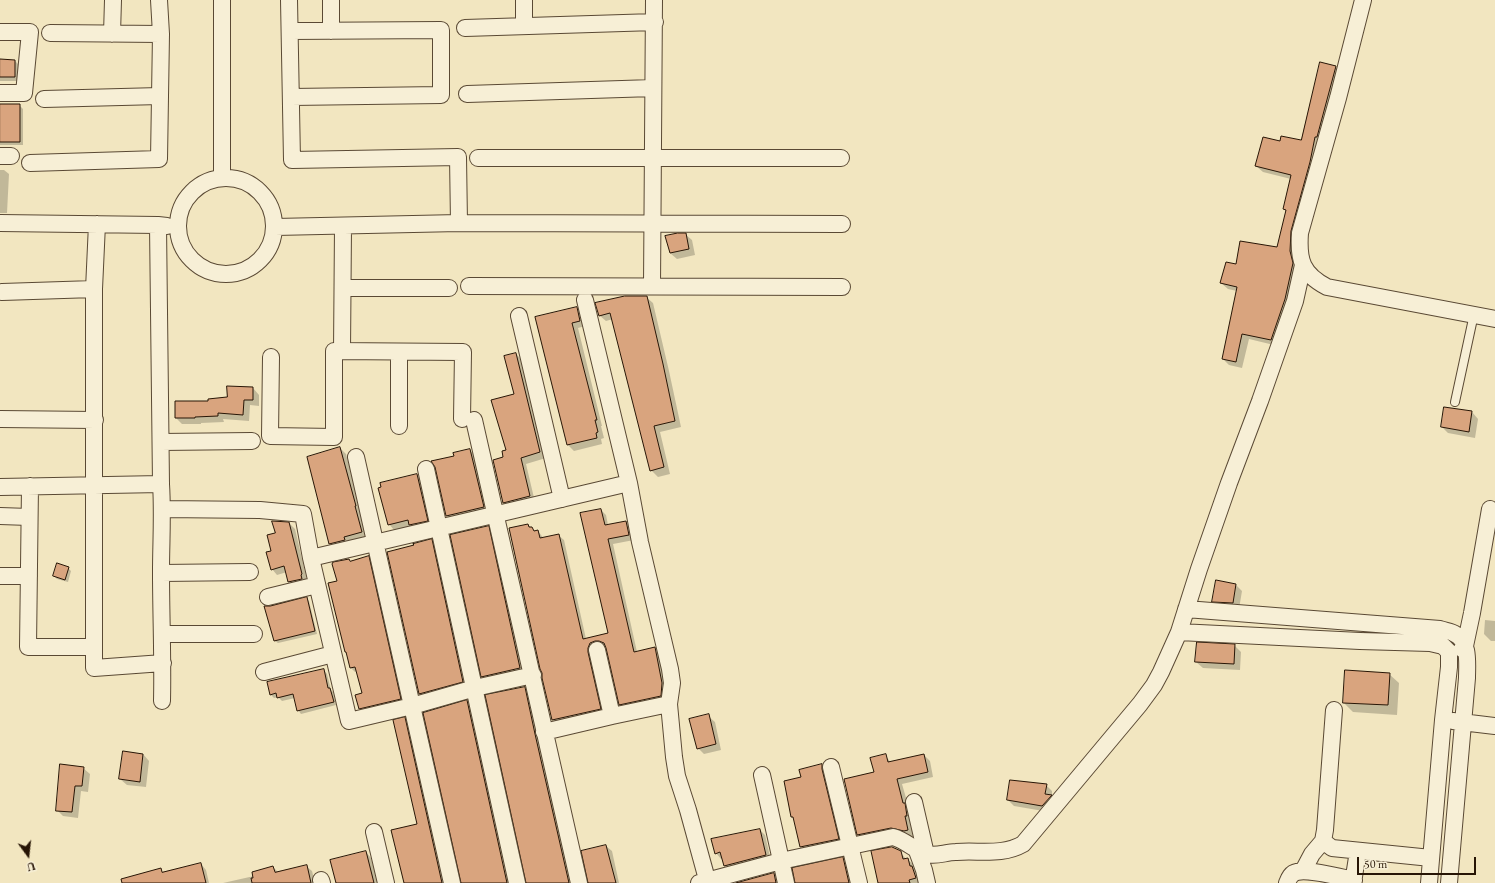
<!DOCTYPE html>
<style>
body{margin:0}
#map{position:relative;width:1495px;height:883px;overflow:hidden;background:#f2e6c0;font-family:"EB Garamond",serif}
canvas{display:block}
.north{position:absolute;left:8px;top:835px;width:40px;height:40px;-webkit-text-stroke:3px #f7efd6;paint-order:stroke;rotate:165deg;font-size:11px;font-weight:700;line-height:16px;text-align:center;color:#271505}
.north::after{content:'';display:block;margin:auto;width:14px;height:18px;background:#271505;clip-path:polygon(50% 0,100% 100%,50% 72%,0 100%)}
.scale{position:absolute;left:1357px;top:857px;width:119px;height:18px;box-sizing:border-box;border:2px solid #271505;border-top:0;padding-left:5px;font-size:12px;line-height:14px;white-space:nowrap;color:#271505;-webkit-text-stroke:3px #f7efd6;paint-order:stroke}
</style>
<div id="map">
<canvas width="1495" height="883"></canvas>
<div class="north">U</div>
<div class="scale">50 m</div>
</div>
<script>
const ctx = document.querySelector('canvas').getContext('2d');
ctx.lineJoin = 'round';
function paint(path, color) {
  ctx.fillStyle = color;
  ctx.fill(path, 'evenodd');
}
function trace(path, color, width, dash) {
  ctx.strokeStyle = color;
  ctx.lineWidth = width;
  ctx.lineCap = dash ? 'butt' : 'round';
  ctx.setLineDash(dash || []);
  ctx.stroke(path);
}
paint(new Path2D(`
 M0,60L15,61L19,65V81H0Z
 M1320,64L1336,67L1342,73L1298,270L1278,346L1249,339L1242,368L1229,365L1223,359L1237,291L1228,289L1221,283L1237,265L1278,248L1287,212L1284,209L1291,179L1263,172L1256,166L1281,142L1301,141Z
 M0,105H19L23,109V145H0Z
 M0,170H4L9,174L7,213H0Z
 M685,234L692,240L695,255L677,259L670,253L667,237Z
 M646,297L653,303L669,371L681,427L660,432L670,474L658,477L651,470L613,319L606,321L599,315Z
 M577,308L582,314L585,326L578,328L602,426H601L604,438L601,439L602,444L574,451L568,445L536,318Z
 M516,354L522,360L546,458L526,464L535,502L510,508L504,502V458L507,451L515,394Z
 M253,388L259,395V406L250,405L249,421L223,419L224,422L201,423V424H182L176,418L210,402L228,398Z
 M1472,412L1478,419L1475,438L1448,433L1442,427Z
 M340,448L346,454L362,512L367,539L336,550L330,544Z
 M470,450L475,456L489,513L453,521L447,516L436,467Z
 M417,475L423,481L433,526L416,530L411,526L394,530L389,524Z
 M601,510L606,515L608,525L626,522L631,527L634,540L613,544L637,652L655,648L660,653L667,689L665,701L625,709L620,704L606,646H600L605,714L558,725L553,720L543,678L528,525L536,532L538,531L544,539L558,535L564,540L586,639L609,634Z
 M289,523L295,529L307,580L295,587L289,582L287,572L277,575L272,569V552L276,534Z
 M488,527L493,532L525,673L487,681L482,676Z
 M431,540L437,546L468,687L425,699L420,694L415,546Z
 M368,557L372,561L404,703L363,712L360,708L363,694L357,671L355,672L351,668L348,653L338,582L349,560L351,562Z
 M68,568L71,571L68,582L57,579L54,576Z
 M1216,581L1236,585L1242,591L1239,609L1219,607L1213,601Z
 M306,598L309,601L317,634L278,643L275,641L270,607Z
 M1485,620L1495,621V641H1491L1484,634Z
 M1198,643L1234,645L1241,652L1240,670L1203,668L1196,662Z
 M324,670L327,674L331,690L333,692L336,705L301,714L298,710L295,698L282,701L278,697L274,698L270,694Z
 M1389,674L1399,683L1397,715L1353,712L1344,703Z
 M524,688L530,693L573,883H527Z
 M467,701L473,707L511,883H467Z
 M708,716L715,722L721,750L704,754L698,748Z
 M405,719L410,724L445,883H405L418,825Z
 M123,752L143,754L149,761L146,787L127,785L120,779Z
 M885,755L891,763L924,755L930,761L933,777L902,784L913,822H910L914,836L864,840L858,834L875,773Z
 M822,765L828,771L844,845L807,853L801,847L794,819L792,816Z
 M83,768L90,774L88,792L81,791L78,818L63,816L57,810Z
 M1046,785L1052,791V796L1057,802L1049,812L1014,806L1008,800Z
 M760,830L765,835L771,861L730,872L725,866L723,858L721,859L716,853Z
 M606,846L612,851L619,883H589Z
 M366,852L371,858L378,883H336Z
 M900,852L906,859H907L913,864L914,869L917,872L921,883H879Z
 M843,859L848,864L853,883H796Z
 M201,864L206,870L209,883H132L160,870L163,873Z
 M306,866L312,871L315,883H223L254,876L273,867L279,873Z
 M774,874L779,880L780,883H740Z`), '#0003');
const building = new Path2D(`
 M0,59L15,60V77H0Z
 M1320,62L1336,66L1317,137H1315L1310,162L1291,231L1290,251L1293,263L1285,299L1271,340L1242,334L1236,362L1222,359L1237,287L1220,283L1226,262L1236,264L1240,241L1277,247L1286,210L1283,209L1291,175L1255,166L1263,137L1280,141L1281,136L1301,140Z
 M0,104H20V142H0Z
 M678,233H686L689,249L670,253L665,236Z
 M625,296H647L663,364L675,421L654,426L664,467L650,471L610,313L599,316L595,303Z
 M577,307L580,321L572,323L597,420H595L598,432L596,433L597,438L567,445L535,317Z
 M516,353L540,452L521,458L530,496L503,503L493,460L503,457L502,451L506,450L491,400L514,394L504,356Z
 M227,386L253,387V400H244L243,415L218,413V416L195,417V418H175V401H208V399L227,397Z
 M1444,407L1472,411L1469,432L1441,427Z
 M340,447L356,506H355L362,532L344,537L345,540L329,544L307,457Z
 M470,449L484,507L446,516L435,467L431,461L454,456L453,453Z
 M417,474L428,521L409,525L408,520L388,525L378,488L381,487L380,483Z
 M601,509L605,525L626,521L629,535L608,539L634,652L655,647L662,683L661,696L619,705L606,648L604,643L599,641H595L590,643L588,648V652L601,709L552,720L542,678V673L540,669L509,528L528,524L529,527H532L534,531L538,530L540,538L559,534L583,639L608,633L580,513Z
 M272,521L289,522L302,574L301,575L302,579L288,582L284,566L271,570L266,552L271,551L267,535L275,533Z
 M489,526L520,668L481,677L450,535Z
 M432,539L463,682L419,694L387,552L414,545L413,544Z
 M369,556L401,699L359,709L355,695L362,693L355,667L350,668L346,652H345L328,583L337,581L332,564L333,562L349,559L350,561Z
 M57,563L69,567L65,580L53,576Z
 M1216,580L1236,584L1233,603L1212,602Z
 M307,597L315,631L274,641L264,606H270Z
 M1197,642L1235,644L1234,664L1195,662Z
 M324,669L328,688H330L334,702L297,711L293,694L277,698L276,693L270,695L267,682Z
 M1345,670L1390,673L1388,705L1343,703Z
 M525,687L535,734L569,883H526L485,695Z
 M467,700L507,883H461L423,713Z
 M709,714L716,744L697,749L689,719Z
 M405,717L442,883H404L391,830L417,824L393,720Z
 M123,751L143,754L140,782L119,779Z
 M886,754L888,762L924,754L928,772L897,779L903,803H905L907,816H905L908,830L904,831L891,828L857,835L844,779L874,772L870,758Z
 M60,764L84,767L82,786H75L72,812L56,811Z
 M822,764V769L839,839L800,847L793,817H791L784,781L801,777L799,770Z
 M1010,780L1047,784L1045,794L1052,795L1042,806L1007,800Z
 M760,829L766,855L724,866L720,852L715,854L711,839Z
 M606,845L616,883H588L581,851Z
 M892,847L901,851L903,859L908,858L910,866H912L916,878L909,880L910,883H878L871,851Z
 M366,851L374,883H336L330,860Z
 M843,857L849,883H795L792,868Z
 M201,863L206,883H122L121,879L161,868L162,872Z
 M307,865L311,883H252L251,878H253L252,872L273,866L275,872Z
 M774,873L776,883H736Z`);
paint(building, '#d9a47e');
trace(building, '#271505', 1);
const lane = new Path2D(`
 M1455,402L1474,314`);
const street = new Path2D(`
 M222,0V177
 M331,0V31
 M524,0V26
 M1363,0L1338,98L1300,233C1298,260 1302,274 1327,287L1495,319
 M465,28L655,22
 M290,31L441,30V95L291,97
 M0,32H30L24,93H0
 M50,33L161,34
 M112,34L113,0
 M467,94L653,88
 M44,99L160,96
 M0,156H11
 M478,158H841
 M30,163L159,159L161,34L159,0
 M178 226a48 48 0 1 1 96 0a48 48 0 1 1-96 0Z
 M0,223L158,225L167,226
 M459,223L842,224
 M97,224L94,289V668L163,663
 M158,225L161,484C163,513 161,543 161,572C161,615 163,657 162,701
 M275,227L459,223L458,157L292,160L289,0
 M469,286L842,287
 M652,286L654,0
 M343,288H449
 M2,292L94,289
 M519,316L562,499
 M342,351L343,227
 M271,357L270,436L334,437V351L463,352L462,419
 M0,419L95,420
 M474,420C510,574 543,729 579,883
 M399,426V352
 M161,442L252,441
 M356,457L412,706L349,721L311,558C417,533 523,508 629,483L585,300
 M426,469L517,883
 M629,483L640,542L670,669L672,683L669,704L674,757L677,776L688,810L708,883
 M30,486L28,647H94
 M0,487L161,484
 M163,509L260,510L303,514L311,558
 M0,516L29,517
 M161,573L250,572
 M0,576H29
 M268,597L317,585
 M1186,609L1440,629C1445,631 1451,631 1455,634C1470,641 1467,665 1467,678L1449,883
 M1179,632L1360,641L1430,643L1443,646L1449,652V667L1443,720L1429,883
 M163,634H254
 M1462,649L1465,646L1472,613L1490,509
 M264,672L333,654
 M1334,710L1325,830L1323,841L1332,848L1431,858
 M612,716L669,704
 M1453,721L1495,726
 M544,732L612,716L597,650
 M831,767L859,883
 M762,775L786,883
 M914,802L926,854
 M374,832L386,883
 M917,851L924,870L927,883
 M1303,871L1312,854L1323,841
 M321,880L322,883
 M452,883L412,706L475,688L533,675
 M699,883L781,861L893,837C905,840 914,850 926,854C937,857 945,852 956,852C979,850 1002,856 1023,844L1140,704L1154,685L1161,672L1179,632L1199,569L1229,483L1260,401L1295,301L1303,265
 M1287,883C1289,878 1291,873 1297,872C1309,869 1340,877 1354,880
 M1353,883L1358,851`);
trace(lane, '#5a4934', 10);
trace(street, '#5a4934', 18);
trace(lane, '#f7efd6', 8);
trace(street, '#f7efd6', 16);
</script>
